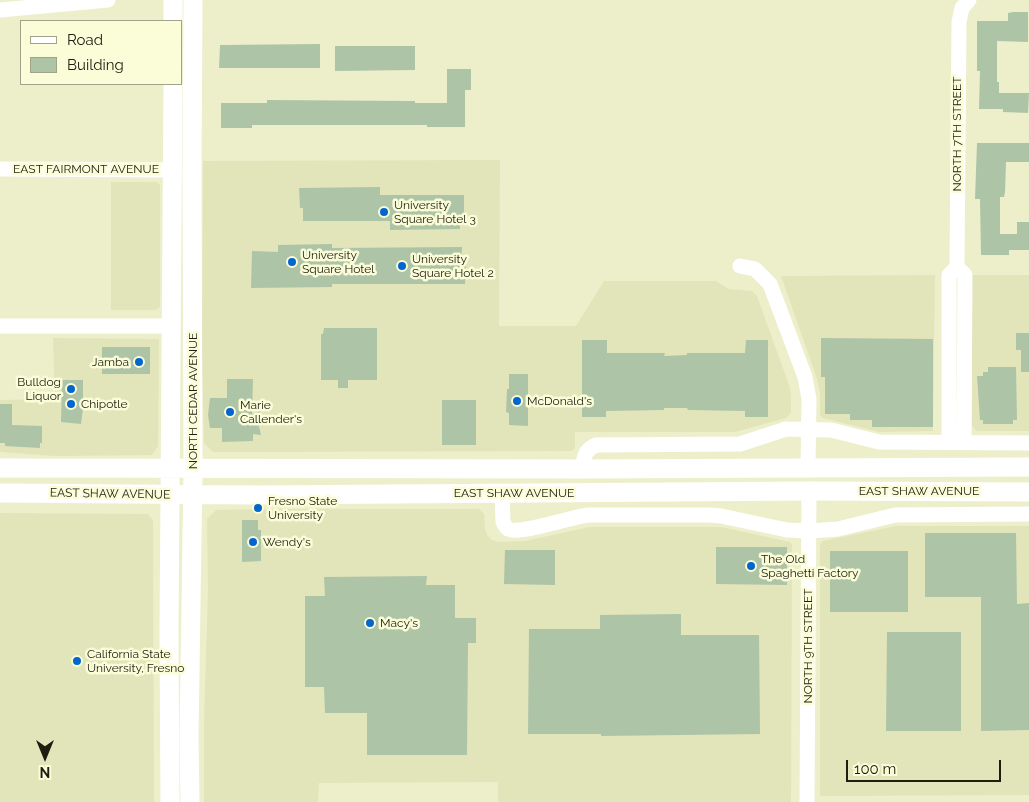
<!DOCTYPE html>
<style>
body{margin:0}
#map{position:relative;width:1029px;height:802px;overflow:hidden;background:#edefcb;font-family:Raleway,sans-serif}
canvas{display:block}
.legend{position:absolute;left:20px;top:20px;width:162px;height:65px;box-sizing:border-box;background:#fbfcd8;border:1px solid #a2a388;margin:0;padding:6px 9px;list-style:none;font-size:15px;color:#1d1d10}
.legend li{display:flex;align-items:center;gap:10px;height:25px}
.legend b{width:25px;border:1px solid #a2a388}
.north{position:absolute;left:20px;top:732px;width:50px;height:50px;-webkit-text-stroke:4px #fbfcd8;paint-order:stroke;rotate:180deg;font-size:14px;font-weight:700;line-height:20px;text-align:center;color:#1d1d10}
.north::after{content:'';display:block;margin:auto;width:18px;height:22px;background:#1d1d10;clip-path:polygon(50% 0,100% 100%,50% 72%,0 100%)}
.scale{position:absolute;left:846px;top:760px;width:155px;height:22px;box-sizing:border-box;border:2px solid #1d1d10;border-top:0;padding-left:6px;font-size:15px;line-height:18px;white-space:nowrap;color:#1d1d10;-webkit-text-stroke:4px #fbfcd8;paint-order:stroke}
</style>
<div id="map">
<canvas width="1029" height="802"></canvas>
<ul class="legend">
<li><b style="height:6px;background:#fff"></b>Road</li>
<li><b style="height:14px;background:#aec4a7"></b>Building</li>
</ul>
<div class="north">N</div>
<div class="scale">100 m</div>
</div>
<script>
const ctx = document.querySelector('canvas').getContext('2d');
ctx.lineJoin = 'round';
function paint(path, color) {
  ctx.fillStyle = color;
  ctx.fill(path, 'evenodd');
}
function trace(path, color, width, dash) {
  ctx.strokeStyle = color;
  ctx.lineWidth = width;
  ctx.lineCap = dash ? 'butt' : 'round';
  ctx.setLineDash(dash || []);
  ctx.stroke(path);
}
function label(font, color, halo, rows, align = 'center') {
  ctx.font = font + ' Raleway,sans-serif';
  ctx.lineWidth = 5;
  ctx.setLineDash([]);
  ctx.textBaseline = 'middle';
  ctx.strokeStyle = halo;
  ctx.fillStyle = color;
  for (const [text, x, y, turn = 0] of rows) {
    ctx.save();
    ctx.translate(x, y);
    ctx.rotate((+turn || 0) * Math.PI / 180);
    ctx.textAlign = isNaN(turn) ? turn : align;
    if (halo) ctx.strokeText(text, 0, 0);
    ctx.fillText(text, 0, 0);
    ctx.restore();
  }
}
paint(new Path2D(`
 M500,160L499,326H576L604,281H716L729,289L752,291L757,296L789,385L791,395V413L786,418L735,432H575V448L572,451L213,452L204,443L202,352L203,161Z
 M111,182H157L160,185V307L156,310H111Z
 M935,275L933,431L879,432L823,418L820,415V393L817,379L781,276Z
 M972,275H1029V431H977L972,426Z
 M53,338L159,339L158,446L152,455L55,456L0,452V400L55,399Z
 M273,509H479L484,514L485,529L487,535L492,540L499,542L525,541L589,527H721L790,542L792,545L791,802H498V782L319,783L318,802H204V722L208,591L207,519L216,510Z
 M0,513L148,514L153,520L154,802H0Z
 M896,526H1029V795L820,796V544L823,541Z`), '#e2e4b9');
paint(new Path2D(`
 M1013,12H1028V42L997,41V82H999V93H1029L1028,113L1003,112V109H979L980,71H977V21H1008V13Z
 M320,44V68H219L220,45Z
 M335,46H415V70L335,71Z
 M447,69H471V90H465V127H427V125H252V128H221V103H267V100L415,101V103H447Z
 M977,143H1029V162H1006L1005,192L1004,197H1000V234H1017V222H1029V250H1009V255H981L980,199H975Z
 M380,187V195H464V216H460V229L390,230V221H303V208H300L299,188Z
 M332,244V248L462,247L461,262H466L465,284H332V287L251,288L252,251L278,252V245Z
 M324,328H377V380H348V388H338V380H321V334H323Z
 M1016,333H1029V372H1021V350H1016Z
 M821,338L933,339V427H872V420H850V414H825V377H821Z
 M582,340H607V353H665L664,356L687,355V353H745L746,340H768V417H745V411L688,410L687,408H664V410L606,411V417H582Z
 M102,347H150V374H102Z
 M988,367H1016L1017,420H1013V424H983V420H980L977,376H983V372H988Z
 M509,374H528V426L509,425V413L506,412L507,389H509Z
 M227,379H253L252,414L261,410L258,422L261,435L253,434V441L222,442V428H210L208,415L210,398H227Z
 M62,380H83V408L81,424L61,422Z
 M442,400H476V445H442Z
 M0,404H12V425L42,426V443H40V448L5,446V443H0Z
 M242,520H258V530H261V561L242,562Z
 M925,533H1016L1017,604L1029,603V730L981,731V597H925Z
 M716,547H787V585L716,584Z
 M505,550H555V585L504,584Z
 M830,551H908V612H830Z
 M427,576L426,585H455V618H476V643H468L467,755H367V713H325L324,687H305V596H325L324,577Z
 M681,614V635H759L760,734L601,736V734H528L529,629H600V615Z
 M887,632H961V731H886Z`), '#aec4a7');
trace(new Path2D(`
 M0,10L108,0
 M0,169L172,170
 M740,266L755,269L770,284L805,377L809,399L808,468
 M957,267L965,275L964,442
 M0,326H171
 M949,442V275L957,267L959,22L962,8L969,0
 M582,469C584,458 584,450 596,445L740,444L786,429L831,430L879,442L1029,443
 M502,493L503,522C505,525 505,527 508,529C521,535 570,517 588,515H710L721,516L787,530L809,531L838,529L895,515L1029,514
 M807,802L809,491`), '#fff', 15);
trace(new Path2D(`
 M173,21V0
 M0,468L582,469L1029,467
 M0,493L257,495L809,491L1029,492
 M170,802L169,632L173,84
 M190,802L189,737L193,468L192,171L193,0`), '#fff', 19);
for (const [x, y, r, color] of [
 [384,212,5,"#0366cf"],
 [292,262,5,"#0366cf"],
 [402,266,5,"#0366cf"],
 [139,362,5,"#0366cf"],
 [71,389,5,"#0366cf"],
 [517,401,5,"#0366cf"],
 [71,404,5,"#0366cf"],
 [230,412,5,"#0366cf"],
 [258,508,5,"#0366cf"],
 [253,542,5,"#0366cf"],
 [751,566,5,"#0366cf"],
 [370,623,5,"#0366cf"],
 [77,661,5,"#0366cf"]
]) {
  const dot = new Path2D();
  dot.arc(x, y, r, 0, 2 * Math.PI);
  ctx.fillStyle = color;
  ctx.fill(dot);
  trace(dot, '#fbfcd8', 2);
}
label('12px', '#1d1d10', '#fbfcd8', [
 ["NORTH 7TH STREET",957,134,-90],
 ["EAST FAIRMONT AVENUE",86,169],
 ["NORTH CEDAR AVENUE",193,401,-90],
 ["EAST SHAW AVENUE",919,491],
 ["EAST SHAW AVENUE",514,493],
 ["EAST SHAW AVENUE",110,494,1],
 ["NORTH 9TH STREET",808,646,-90]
]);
label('12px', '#1d1d10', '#fbfcd8', [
 ["University",394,205],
 ["Square Hotel 3",394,219],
 ["University",302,255],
 ["Square Hotel",302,269],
 ["University",412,259],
 ["Square Hotel 2",412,273],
 ["Jamba",129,362,"right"],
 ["Bulldog",61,382,"right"],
 ["Liquor",61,396,"right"],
 ["McDonald's",527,401],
 ["Chipotle",81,404],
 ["Marie",240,405],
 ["Callender's",240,419],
 ["Fresno State",268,501],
 ["University",268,515],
 ["Wendy's",263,542],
 ["The Old",761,559],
 ["Spaghetti Factory",761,573],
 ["Macy's",380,623],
 ["California State",87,654],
 ["University, Fresno",87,668]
], 'left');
</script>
